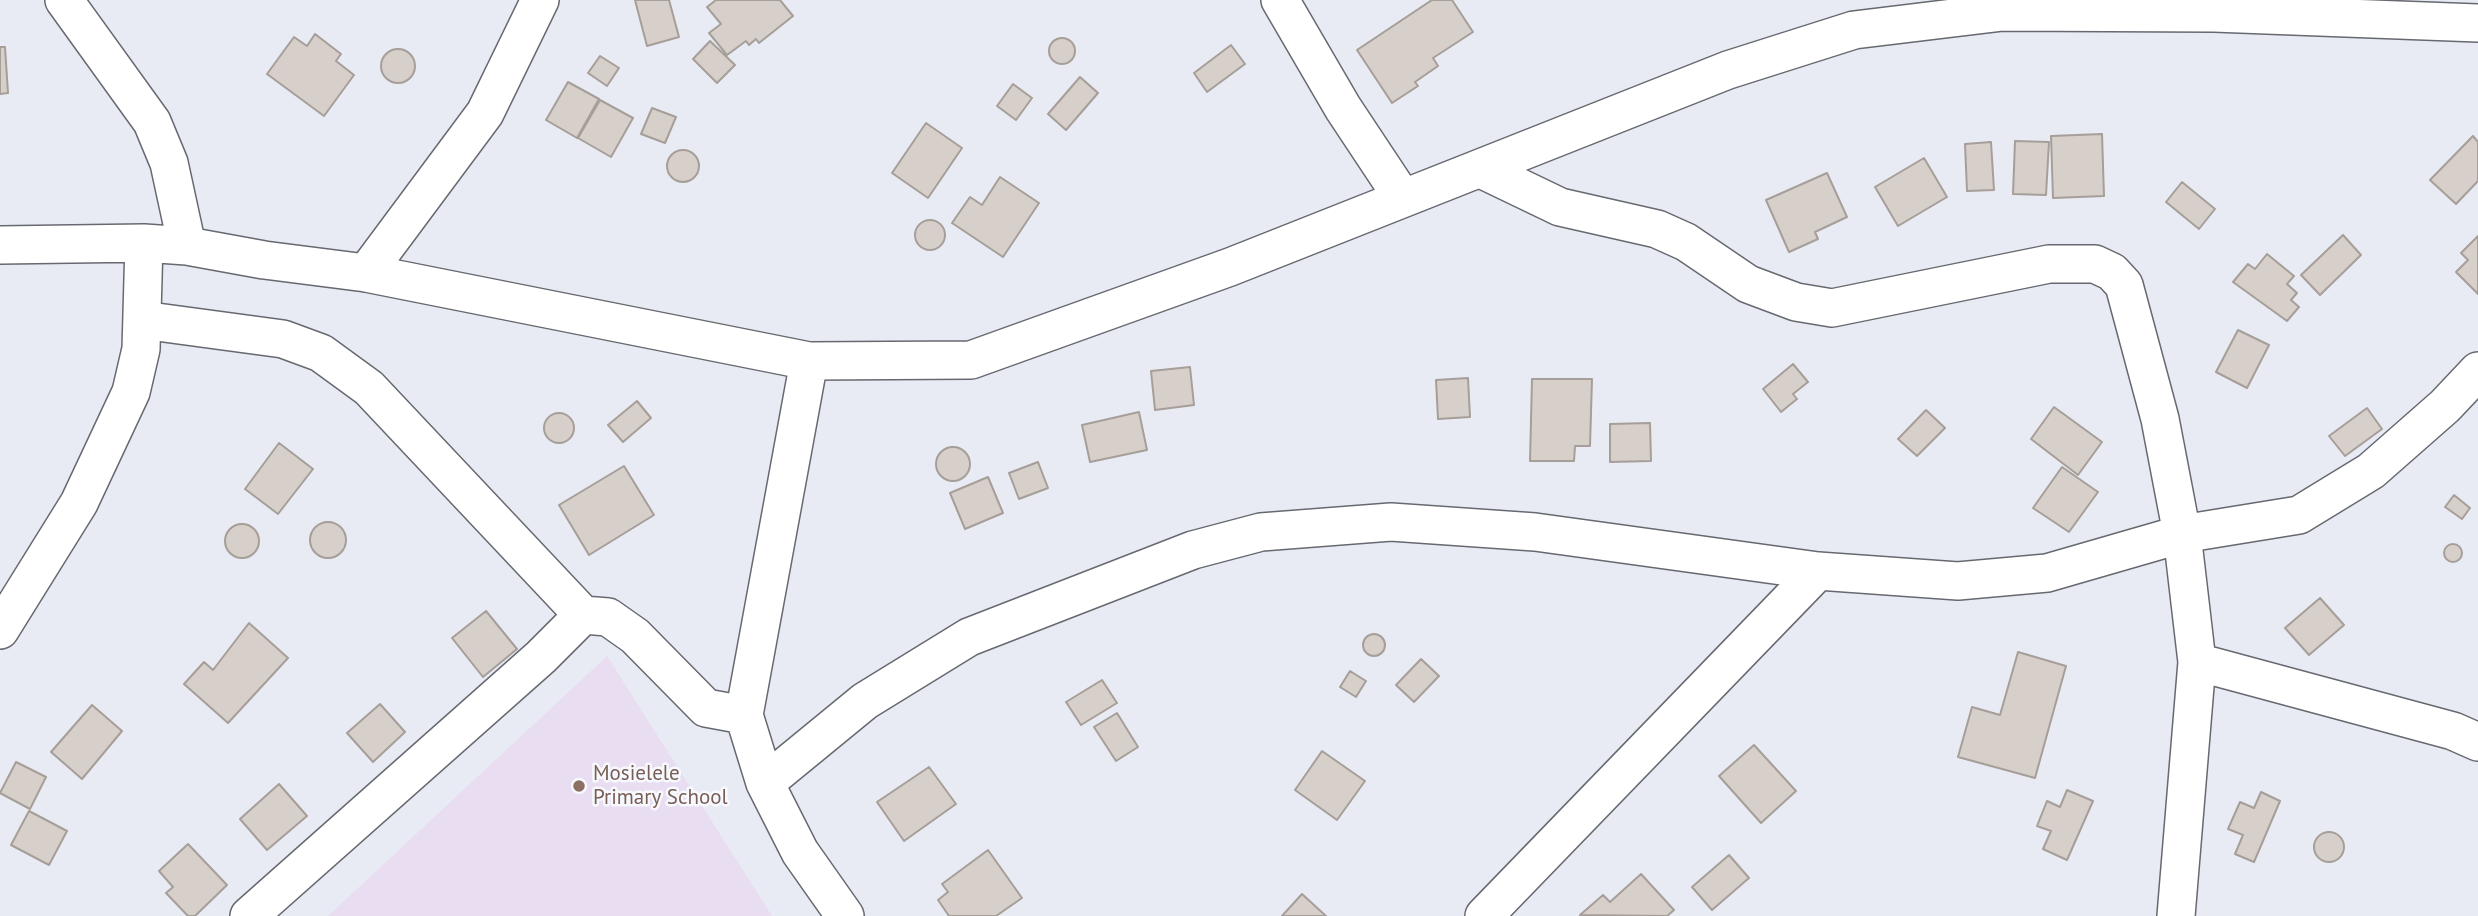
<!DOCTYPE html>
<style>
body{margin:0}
canvas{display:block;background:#e9ebf4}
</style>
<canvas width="2478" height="916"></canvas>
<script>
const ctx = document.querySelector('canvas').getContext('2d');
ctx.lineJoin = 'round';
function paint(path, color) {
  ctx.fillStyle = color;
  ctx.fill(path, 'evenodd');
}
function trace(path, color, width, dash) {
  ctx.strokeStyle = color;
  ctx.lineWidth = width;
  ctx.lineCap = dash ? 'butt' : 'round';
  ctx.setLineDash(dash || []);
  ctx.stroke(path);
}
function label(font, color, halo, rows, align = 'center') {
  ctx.font = font + ' "PT Sans",sans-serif';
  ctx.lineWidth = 5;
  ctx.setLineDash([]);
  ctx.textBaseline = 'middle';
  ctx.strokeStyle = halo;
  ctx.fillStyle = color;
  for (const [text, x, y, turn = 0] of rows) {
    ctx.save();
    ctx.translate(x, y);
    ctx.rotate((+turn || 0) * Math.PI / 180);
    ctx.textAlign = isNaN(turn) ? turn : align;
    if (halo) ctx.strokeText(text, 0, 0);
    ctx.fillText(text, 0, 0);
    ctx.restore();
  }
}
paint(new Path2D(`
 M607,656L772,916H328Z`), '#e8ddf1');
const building = new Path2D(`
 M635,0H669L679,37L647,46Z
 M716,0H780L793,16L759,43L756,39L749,45L746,41L727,55L709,33L721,24L707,7Z
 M1432,0H1452L1473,32L1433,58L1438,66L1415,82L1418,86L1392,103L1357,50Z
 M315,34L341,54L336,61L354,75L324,116L267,74L294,37L307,46Z
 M1049 51a13 13 0 1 1 26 0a13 13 0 1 1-26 0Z
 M710,41L735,65L717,83L693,59Z
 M1231,45L1245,64L1207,92L1194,73Z
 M0,47H5L8,93L0,94Z
 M381 66a17 17 0 1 1 34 0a17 17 0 1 1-34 0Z
 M600,56L619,68L607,86L588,73Z
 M1080,77L1098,93L1066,130L1048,114Z
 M568,82L599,99L577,138L546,120Z
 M1013,84L1032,98L1016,120L997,106Z
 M600,100L633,118L611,157L578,138Z
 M652,108L676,117L665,143L641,134Z
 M926,123L962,148L928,198L892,173Z
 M2102,134L2104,196L2053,198L2051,136Z
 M2473,136L2478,142V181L2456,204L2430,180Z
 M2015,141L2049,142L2046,195L2013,194Z
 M1991,142L1994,190L1967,191L1965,144Z
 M667 166a16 16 0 1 1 32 0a16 16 0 1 1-32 0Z
 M1924,158L1947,197L1898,226L1875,187Z
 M1827,173L1847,217L1815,232L1818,239L1789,252L1766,200Z
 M1000,177L1039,203L1003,257L952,223L970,197L982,205Z
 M2182,182L2215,209L2199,229L2166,202Z
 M915 235a15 15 0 1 1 30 0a15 15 0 1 1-30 0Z
 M2343,235L2361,255L2320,295L2301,275Z
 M2478,236V294L2456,272L2468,260L2461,253Z
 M2267,254L2294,276L2287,284L2297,293L2291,300L2299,307L2287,321L2233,282L2248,264L2255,269Z
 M2238,330L2269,345L2247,388L2216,372Z
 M1793,364L1808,382L1793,394L1797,399L1781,412L1763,389Z
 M1190,367L1194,405L1155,410L1151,371Z
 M1468,378L1470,417L1438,419L1436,380Z
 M1532,379H1592L1590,446H1575L1574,461H1530Z
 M637,401L651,418L623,442L608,425Z
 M2054,407L2102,442L2078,475L2031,439Z
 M2367,408L2382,429L2345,456L2329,436Z
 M1926,410L1945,428L1917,456L1898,439Z
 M1139,412L1147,450L1090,462L1082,425Z
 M544 428a15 15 0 1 1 30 0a15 15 0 1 1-30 0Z
 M1650,423L1651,461L1610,462V424Z
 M279,443L313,469L278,514L245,489Z
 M936 464a17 17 0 1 1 34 0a17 17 0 1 1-34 0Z
 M1038,462L1048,488L1019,499L1009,473Z
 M624,466L654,515L589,555L559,505Z
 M2062,467L2098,492L2069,532L2033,508Z
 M988,477L1003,513L965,529L950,493Z
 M2454,495L2470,508L2462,519L2445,507Z
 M310 540a18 18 0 1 1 36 0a18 18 0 1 1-36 0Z
 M225 541a17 17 0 1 1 34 0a17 17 0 1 1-34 0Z
 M2444 553a9 9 0 1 1 18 0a9 9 0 1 1-18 0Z
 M2320,598L2344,625L2309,655L2285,628Z
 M486,611L517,649L483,677L452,638Z
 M249,623L288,658L228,723L184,684L204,662L213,670Z
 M1363 645a11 11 0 1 1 22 0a11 11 0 1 1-22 0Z
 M2018,652L2066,666L2035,778L1958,757L1972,707L2000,715Z
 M1421,659L1439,676L1414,702L1396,685Z
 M1350,671L1366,681L1356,697L1340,687Z
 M1102,680L1117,703L1081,725L1066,702Z
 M380,704L405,732L373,762L347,733Z
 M92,705L122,731L82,779L51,752Z
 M1117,713L1138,747L1116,761L1094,727Z
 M1754,745L1796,791L1761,823L1719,776Z
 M1322,751L1365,781L1337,820L1295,790Z
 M16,762L46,777L30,809L0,793Z
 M929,767L956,804L904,841L877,802Z
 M279,784L307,816L267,850L240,819Z
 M2067,790L2093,801L2067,860L2043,849L2051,831L2037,826L2047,801L2060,807Z
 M2261,792L2280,801L2254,862L2235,854L2243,835L2228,829L2240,802L2254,808Z
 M29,811L67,831L49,865L11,845Z
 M2314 847a15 15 0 1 1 30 0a15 15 0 1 1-30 0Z
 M188,844L227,885L195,916H188L166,893L173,887L159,871Z
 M988,850L1022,898L996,916H949L938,900L948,892L942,884Z
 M1729,855L1749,878L1712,910L1692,887Z
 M1641,874L1674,910L1667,916L1580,915L1603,895L1610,902Z
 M1302,894L1326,916H1282Z`);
paint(building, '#d7cfc9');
trace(building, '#a69e98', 2);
const minor = new Path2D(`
 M64,0L152,122L169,163L187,246
 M1280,0L1343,108L1402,197
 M1481,169L1560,207L1657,229L1686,242L1748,284L1796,302L1832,308L2049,264H2095L2112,272L2124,285L2160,419L2182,534L2197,662L2176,916
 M0,245L144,243L187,246L264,260L366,273L809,361L971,360L1230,267L1728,70L1854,30L2003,12L2214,13L2478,23
 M366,273L485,113L540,0
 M142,320L283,339L321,353L369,388L583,615L608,617L635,636L706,708L744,715
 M809,361L744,715L765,783L800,852L845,916
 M0,630L79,503L131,392L141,349L144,243
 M2197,662L2453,731L2478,742
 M765,783L865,701L969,637L1193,550L1261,532L1391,522L1535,532L1818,571L1958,581L2047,573L2182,534L2299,515L2371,471L2445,406L2478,371
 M249,916L541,657L583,615
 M1484,916L1818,571`);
trace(minor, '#676970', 40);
trace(minor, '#fff', 37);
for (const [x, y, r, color] of [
 [579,786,7,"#8d6e63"]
]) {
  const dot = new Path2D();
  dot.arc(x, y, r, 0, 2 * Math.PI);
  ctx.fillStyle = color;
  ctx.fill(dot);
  trace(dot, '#f7f9fe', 2.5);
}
label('21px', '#785e54', '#f7f9fe', [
 ["Mosielele",593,774],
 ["Primary School",593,798]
], 'left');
</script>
